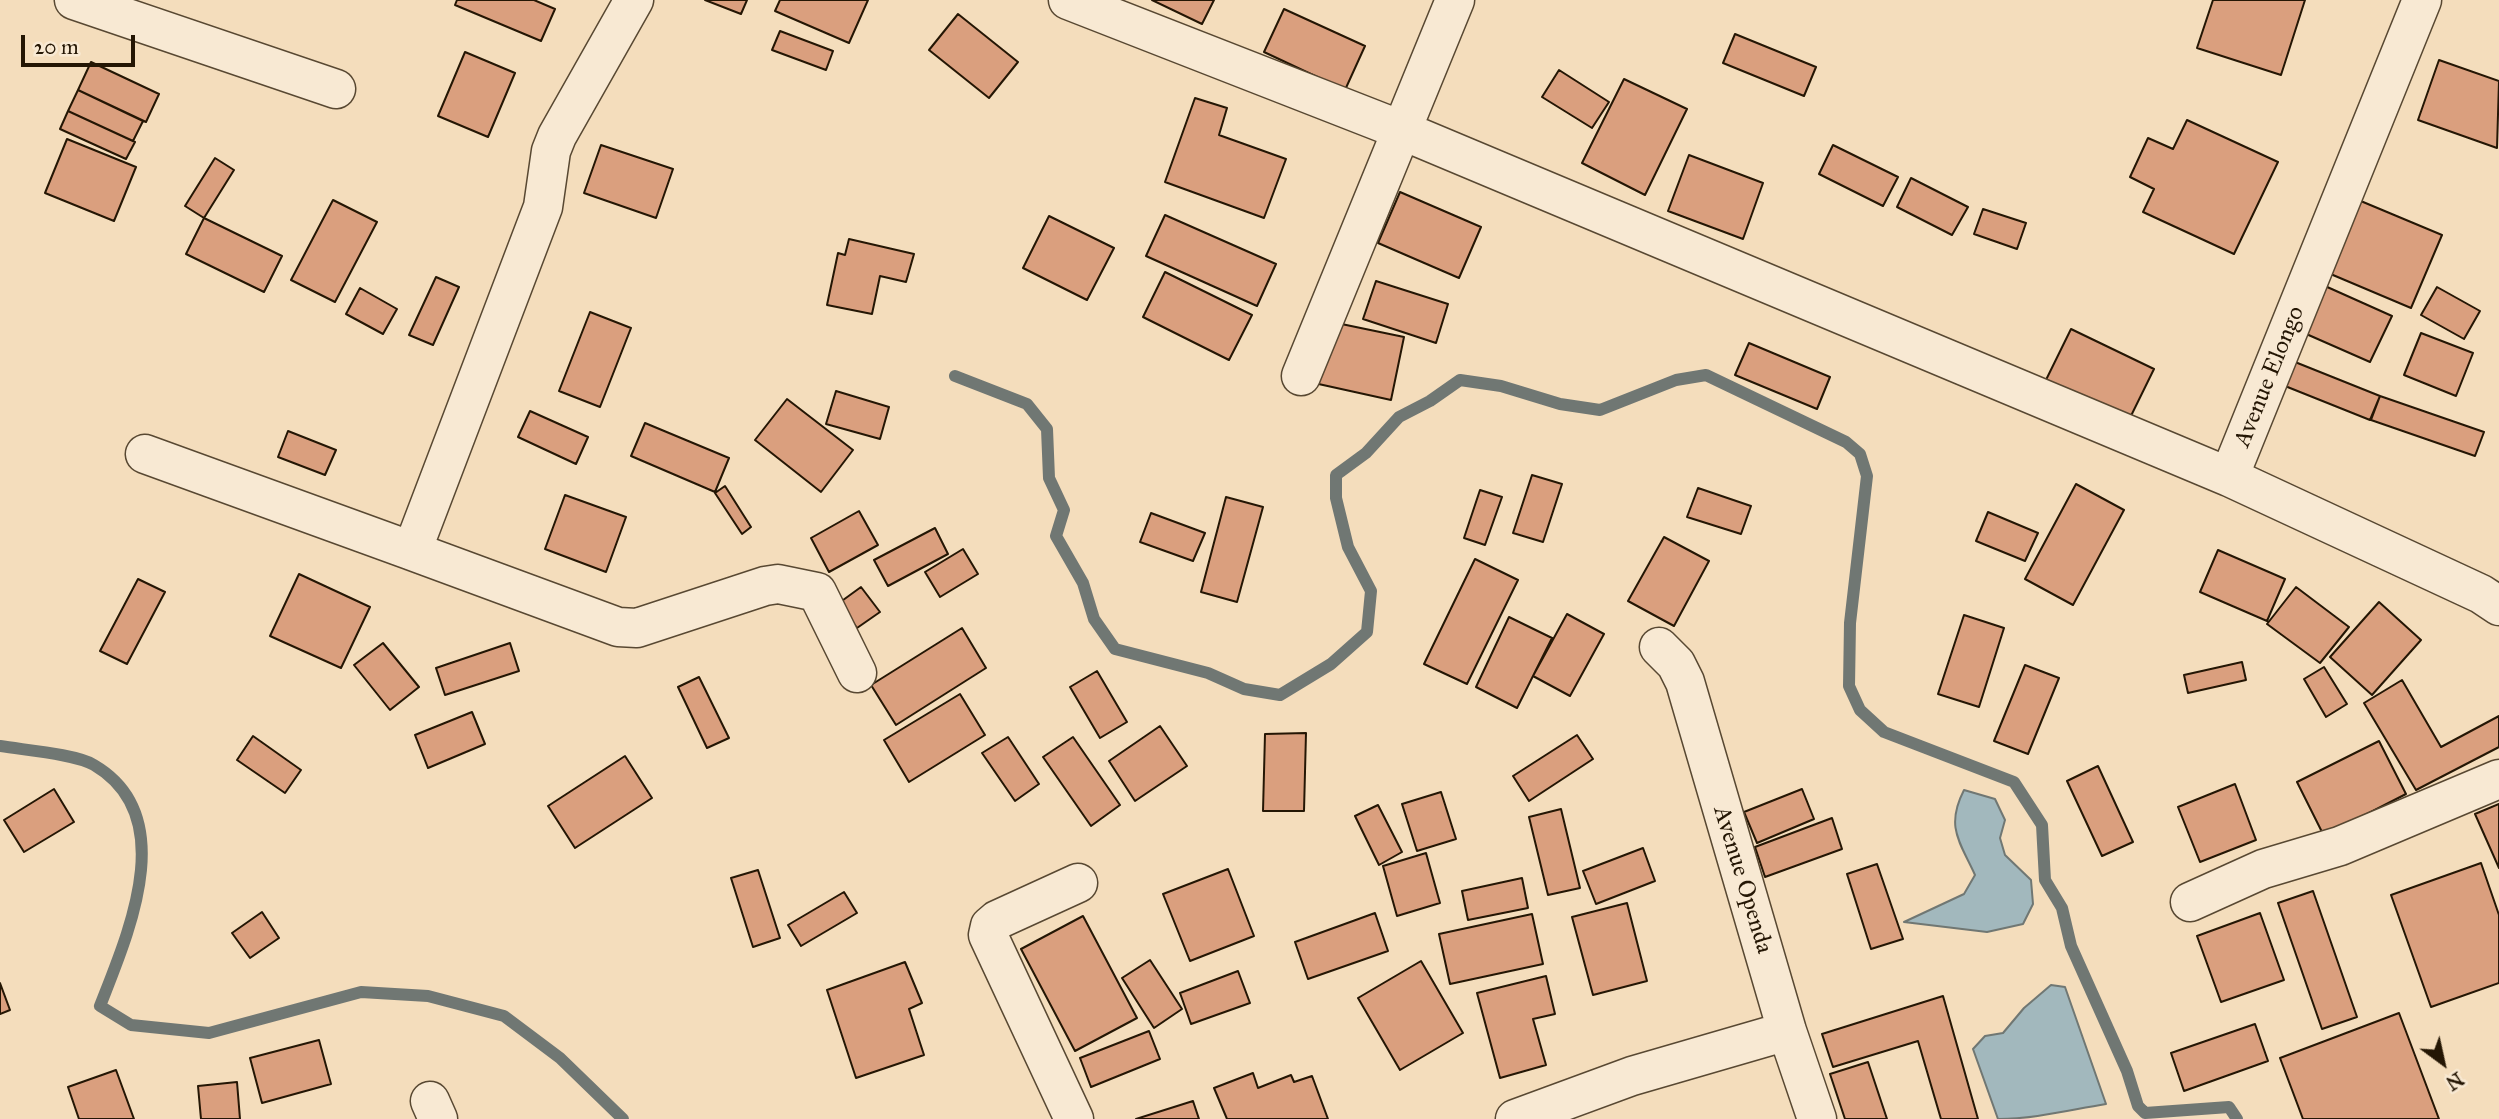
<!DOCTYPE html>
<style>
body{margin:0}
#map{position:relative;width:2499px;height:1119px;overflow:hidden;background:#f4ddbc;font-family:"IM FELL Great Primer",serif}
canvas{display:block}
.north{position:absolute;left:2408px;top:1028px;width:70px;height:70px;-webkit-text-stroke:5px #f8e9d3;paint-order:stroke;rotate:147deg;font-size:19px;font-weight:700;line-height:28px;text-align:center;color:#241604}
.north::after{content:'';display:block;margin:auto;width:24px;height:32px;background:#241604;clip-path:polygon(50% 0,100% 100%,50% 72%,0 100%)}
.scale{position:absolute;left:21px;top:35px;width:114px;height:32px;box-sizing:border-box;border:4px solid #241604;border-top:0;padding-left:9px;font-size:21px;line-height:24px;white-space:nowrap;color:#241604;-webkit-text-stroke:5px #f8e9d3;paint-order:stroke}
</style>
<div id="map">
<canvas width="2499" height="1119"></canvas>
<div class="north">N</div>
<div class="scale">20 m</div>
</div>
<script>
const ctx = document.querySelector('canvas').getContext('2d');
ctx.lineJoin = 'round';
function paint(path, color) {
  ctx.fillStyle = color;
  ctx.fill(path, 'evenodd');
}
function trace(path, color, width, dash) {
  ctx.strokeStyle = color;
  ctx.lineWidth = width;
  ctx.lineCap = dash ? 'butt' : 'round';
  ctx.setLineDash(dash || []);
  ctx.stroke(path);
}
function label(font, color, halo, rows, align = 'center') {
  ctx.font = font + ' "IM FELL Great Primer",serif';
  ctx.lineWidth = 5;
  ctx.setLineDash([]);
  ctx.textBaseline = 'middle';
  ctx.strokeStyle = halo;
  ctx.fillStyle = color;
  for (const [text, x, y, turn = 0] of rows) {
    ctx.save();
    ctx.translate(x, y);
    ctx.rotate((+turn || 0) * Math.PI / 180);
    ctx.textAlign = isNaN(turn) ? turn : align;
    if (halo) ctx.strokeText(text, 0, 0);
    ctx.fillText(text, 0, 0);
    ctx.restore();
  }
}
const water = new Path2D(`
 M1964,790L1995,799L2005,820L2000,838L2005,855L2031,880L2033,904L2023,924L1987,932L1904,922L1964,894L1975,875C1960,842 1945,827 1964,790Z
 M2051,985L2065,987L2106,1104C2069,1110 2035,1119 1998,1119L1973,1049L1985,1036L2003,1033L2024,1008Z`);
paint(water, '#a2b8bd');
trace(water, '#707773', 2);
trace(new Path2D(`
 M955,376L1027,404L1047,429L1049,478L1064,510L1056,536L1083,583L1094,619L1115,649L1208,673L1244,689L1280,695L1331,664L1367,632L1371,591L1348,547L1336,498V475L1366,453L1399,417L1430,401L1460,380L1501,386L1560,404L1600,410L1676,380L1706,375L1846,442L1860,454L1867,476L1850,623L1849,686L1860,710L1884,732L2014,782L2042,825L2045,880L2062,908L2071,946L2127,1071L2138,1106L2145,1113L2229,1107L2237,1119
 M0,746C23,750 76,754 94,765C181,816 128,934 100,1006L131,1025L209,1033L361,992L428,996L504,1016L560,1058L623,1119`), '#707773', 12);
const building = new Path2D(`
 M457,0H534L555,9L541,41L455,5Z
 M705,0H747L741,14Z
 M780,0H868L849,43L775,11Z
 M1152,0H1214L1202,24Z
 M2213,0H2305L2281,75L2197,48Z
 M1284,9L1365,46L1345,90L1264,52Z
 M958,14L1018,62L989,98L929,50Z
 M780,31L833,51L826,70L772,50Z
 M1735,34L1816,67L1804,96L1723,63Z
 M465,52L515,73L488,137L438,116Z
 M2439,60L2499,81L2497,148L2418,120Z
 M91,62L159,94L146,122L78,90Z
 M1559,70L1609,102L1592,128L1542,97Z
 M1624,79L1687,109L1645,195L1582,163Z
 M78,90L143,121L133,141L68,111Z
 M1195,98L1227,108L1219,135L1286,159L1264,218L1165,182Z
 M68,111L135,142L126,159L60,129Z
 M2187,120L2278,162L2234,254L2143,212L2154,189L2130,177L2148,138L2173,149Z
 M67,139L136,167L114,221L45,193Z
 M601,145L673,169L656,218L584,193Z
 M1833,145L1898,177L1883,206L1819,174Z
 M1689,155L1763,183L1743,239L1668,211Z
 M215,158L234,170L204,218L185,206Z
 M1911,178L1968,207L1952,235L1897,207Z
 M1400,192L1481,227L1459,278L1378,243Z
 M2344,194L2442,235L2411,308L2314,267Z
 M333,200L377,222L335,302L291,280Z
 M1983,209L2026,223L2017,249L1974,234Z
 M1165,215L1276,264L1257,306L1146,256Z
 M1049,216L1114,248L1087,300L1023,268Z
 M204,218L282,256L264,292L186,254Z
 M849,239L914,254L906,282L880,276L872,314L827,305L838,253L845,255Z
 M1165,272L1252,315L1229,360L1143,317Z
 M436,277L459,287L433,345L409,335Z
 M1376,281L1448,304L1436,343L1363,319Z
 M2325,286L2392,316L2370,362L2304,333Z
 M2437,287L2480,311L2464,339L2421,315Z
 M360,288L397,309L383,334L346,314Z
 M590,312L631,328L600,407L559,391Z
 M1327,321L1404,337L1391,400L1314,383Z
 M2071,329L2154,369L2126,426L2043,386Z
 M2421,333L2473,353L2456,396L2404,375Z
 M1749,343L1830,377L1817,409L1735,375Z
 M2275,354L2380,396L2370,420L2265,378Z
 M836,391L889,407L880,439L826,424Z
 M2380,396L2484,432L2475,456L2371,420Z
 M787,399L853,450L821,492L755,440Z
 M530,411L588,437L576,464L518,437Z
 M645,423L729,458L715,492L631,456Z
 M288,431L336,450L325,475L278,457Z
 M1532,475L1562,484L1543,542L1513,533Z
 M2076,484L2124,510L2073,605L2025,579Z
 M725,486L751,527L742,534L715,493Z
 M1698,488L1751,506L1741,534L1687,517Z
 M1480,490L1502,497L1485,545L1464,538Z
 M565,495L626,517L606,572L545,549Z
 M1226,497L1263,507L1237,602L1201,592Z
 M859,511L878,545L829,572L811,538Z
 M1988,512L2038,533L2025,561L1976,541Z
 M1151,513L1205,533L1193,561L1140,542Z
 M935,528L948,554L888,586L874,560Z
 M1664,537L1709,561L1674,626L1628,601Z
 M963,549L978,574L940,597L925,572Z
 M2218,550L2285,579L2267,621L2200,592Z
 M1475,559L1518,580L1467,684L1424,664Z
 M299,574L370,607L341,668L270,636Z
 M138,579L165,592L127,664L100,651Z
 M861,587L880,612L857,628L839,603Z
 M2296,587L2349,627L2320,663L2267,624Z
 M2379,602L2421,640L2372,695L2330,657Z
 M1567,614L1604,634L1570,696L1533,676Z
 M1964,615L2004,628L1979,707L1938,694Z
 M1509,617L1552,638L1517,708L1476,687Z
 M962,628L986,668L896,725L871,685Z
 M383,643L419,687L390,710L354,665Z
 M510,643L519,671L445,695L436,668Z
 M2242,662L2246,680L2188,693L2184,675Z
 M2025,665L2059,678L2028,754L1994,741Z
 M2324,667L2347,704L2326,717L2304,679Z
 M1097,671L1127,722L1100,738L1070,687Z
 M699,677L729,738L707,748L678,687Z
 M2402,680L2441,747L2499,716V747L2416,790L2364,703Z
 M960,694L985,735L909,782L884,740Z
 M472,712L485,744L428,768L415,735Z
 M1160,726L1187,766L1135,801L1109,761Z
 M1306,733L1304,811H1263L1265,734Z
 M1577,735L1593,759L1529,801L1513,776Z
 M253,736L301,770L285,793L237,760Z
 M1008,737L1039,784L1015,801L982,753Z
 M1073,737L1120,805L1091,826L1043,757Z
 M2379,741L2406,794L2324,836L2297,782Z
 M625,756L652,798L575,848L548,806Z
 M2098,766L2133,842L2102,856L2067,781Z
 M2235,784L2256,840L2200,862L2178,807Z
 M54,789L74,822L24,852L4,820Z
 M1802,789L1814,819L1757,843L1744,812Z
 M1441,792L1456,839L1417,851L1402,804Z
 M2499,804V868L2475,814Z
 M1378,805L1402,852L1379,865L1355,816Z
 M1561,809L1580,888L1548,895L1529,817Z
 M1832,818L1842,849L1765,877L1755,847Z
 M1643,848L1655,881L1596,904L1583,871Z
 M1426,853L1440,903L1397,916L1383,866Z
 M2481,863L2499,915V983L2431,1007L2391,895Z
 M1877,864L1903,939L1871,949L1847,874Z
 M1228,869L1254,936L1190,961L1163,894Z
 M758,870L780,938L753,947L731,878Z
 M1522,878L1528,908L1468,920L1462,891Z
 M2313,891L2357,1017L2322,1029L2278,903Z
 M844,892L857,913L801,946L788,925Z
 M1627,903L1647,981L1593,995L1572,917Z
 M262,912L279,938L250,958L232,933Z
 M1375,913L1388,951L1308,979L1295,942Z
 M2260,913L2284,980L2221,1002L2197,936Z
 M1532,914L1543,964L1450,984L1439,934Z
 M1083,916L1137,1018L1075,1051L1021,949Z
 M1150,960L1182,1009L1154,1028L1122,978Z
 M1421,961L1463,1033L1400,1070L1358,998Z
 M905,962L922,1003L909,1009L924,1055L856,1078L827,990Z
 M1238,971L1250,1003L1191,1024L1180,993Z
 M1546,976L1555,1014L1533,1019L1546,1065L1500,1078L1477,993Z
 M0,983L10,1010L0,1014Z
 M1943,996L1978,1119H1941L1918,1041L1833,1067L1822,1034Z
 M2399,1013L2439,1119H2303L2280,1058Z
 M2255,1024L2268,1061L2184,1091L2171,1053Z
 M1149,1031L1160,1059L1091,1087L1080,1058Z
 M319,1040L331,1084L262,1103L250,1058Z
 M1868,1062L1887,1119H1845L1830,1074Z
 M116,1070L134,1119H79L68,1087Z
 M1253,1073L1258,1088L1291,1075L1294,1082L1312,1076L1328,1119H1227L1214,1088Z
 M237,1082L240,1119H201L198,1086Z
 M1193,1101L1199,1119H1136Z`);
paint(building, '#da9f7e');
trace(building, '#241604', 2);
const minor = new Path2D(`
 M74,0L336,89
 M634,0L557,136L551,151L543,207L412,551L618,627L637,628L765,586L778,584L817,592L857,673
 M1068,0L1401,130L2229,477
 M2422,0L2229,477L2481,594L2499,606
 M1301,376L1455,0
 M145,454L412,551
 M1659,647L1676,664L1685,682L1787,1031L1817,1119
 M2190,902L2263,869L2340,846L2499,779
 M430,1101L438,1119
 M1074,1119L988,935L990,926L997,920L1078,883
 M1515,1119L1632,1076L1787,1031`);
trace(minor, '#584832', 41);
trace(minor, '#f8e9d3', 38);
label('24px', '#241604', '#f8e9d3', [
 ["Avenue Elongo",2270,377,-68],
 ["Avenue Openda",1742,880,73]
]);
</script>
